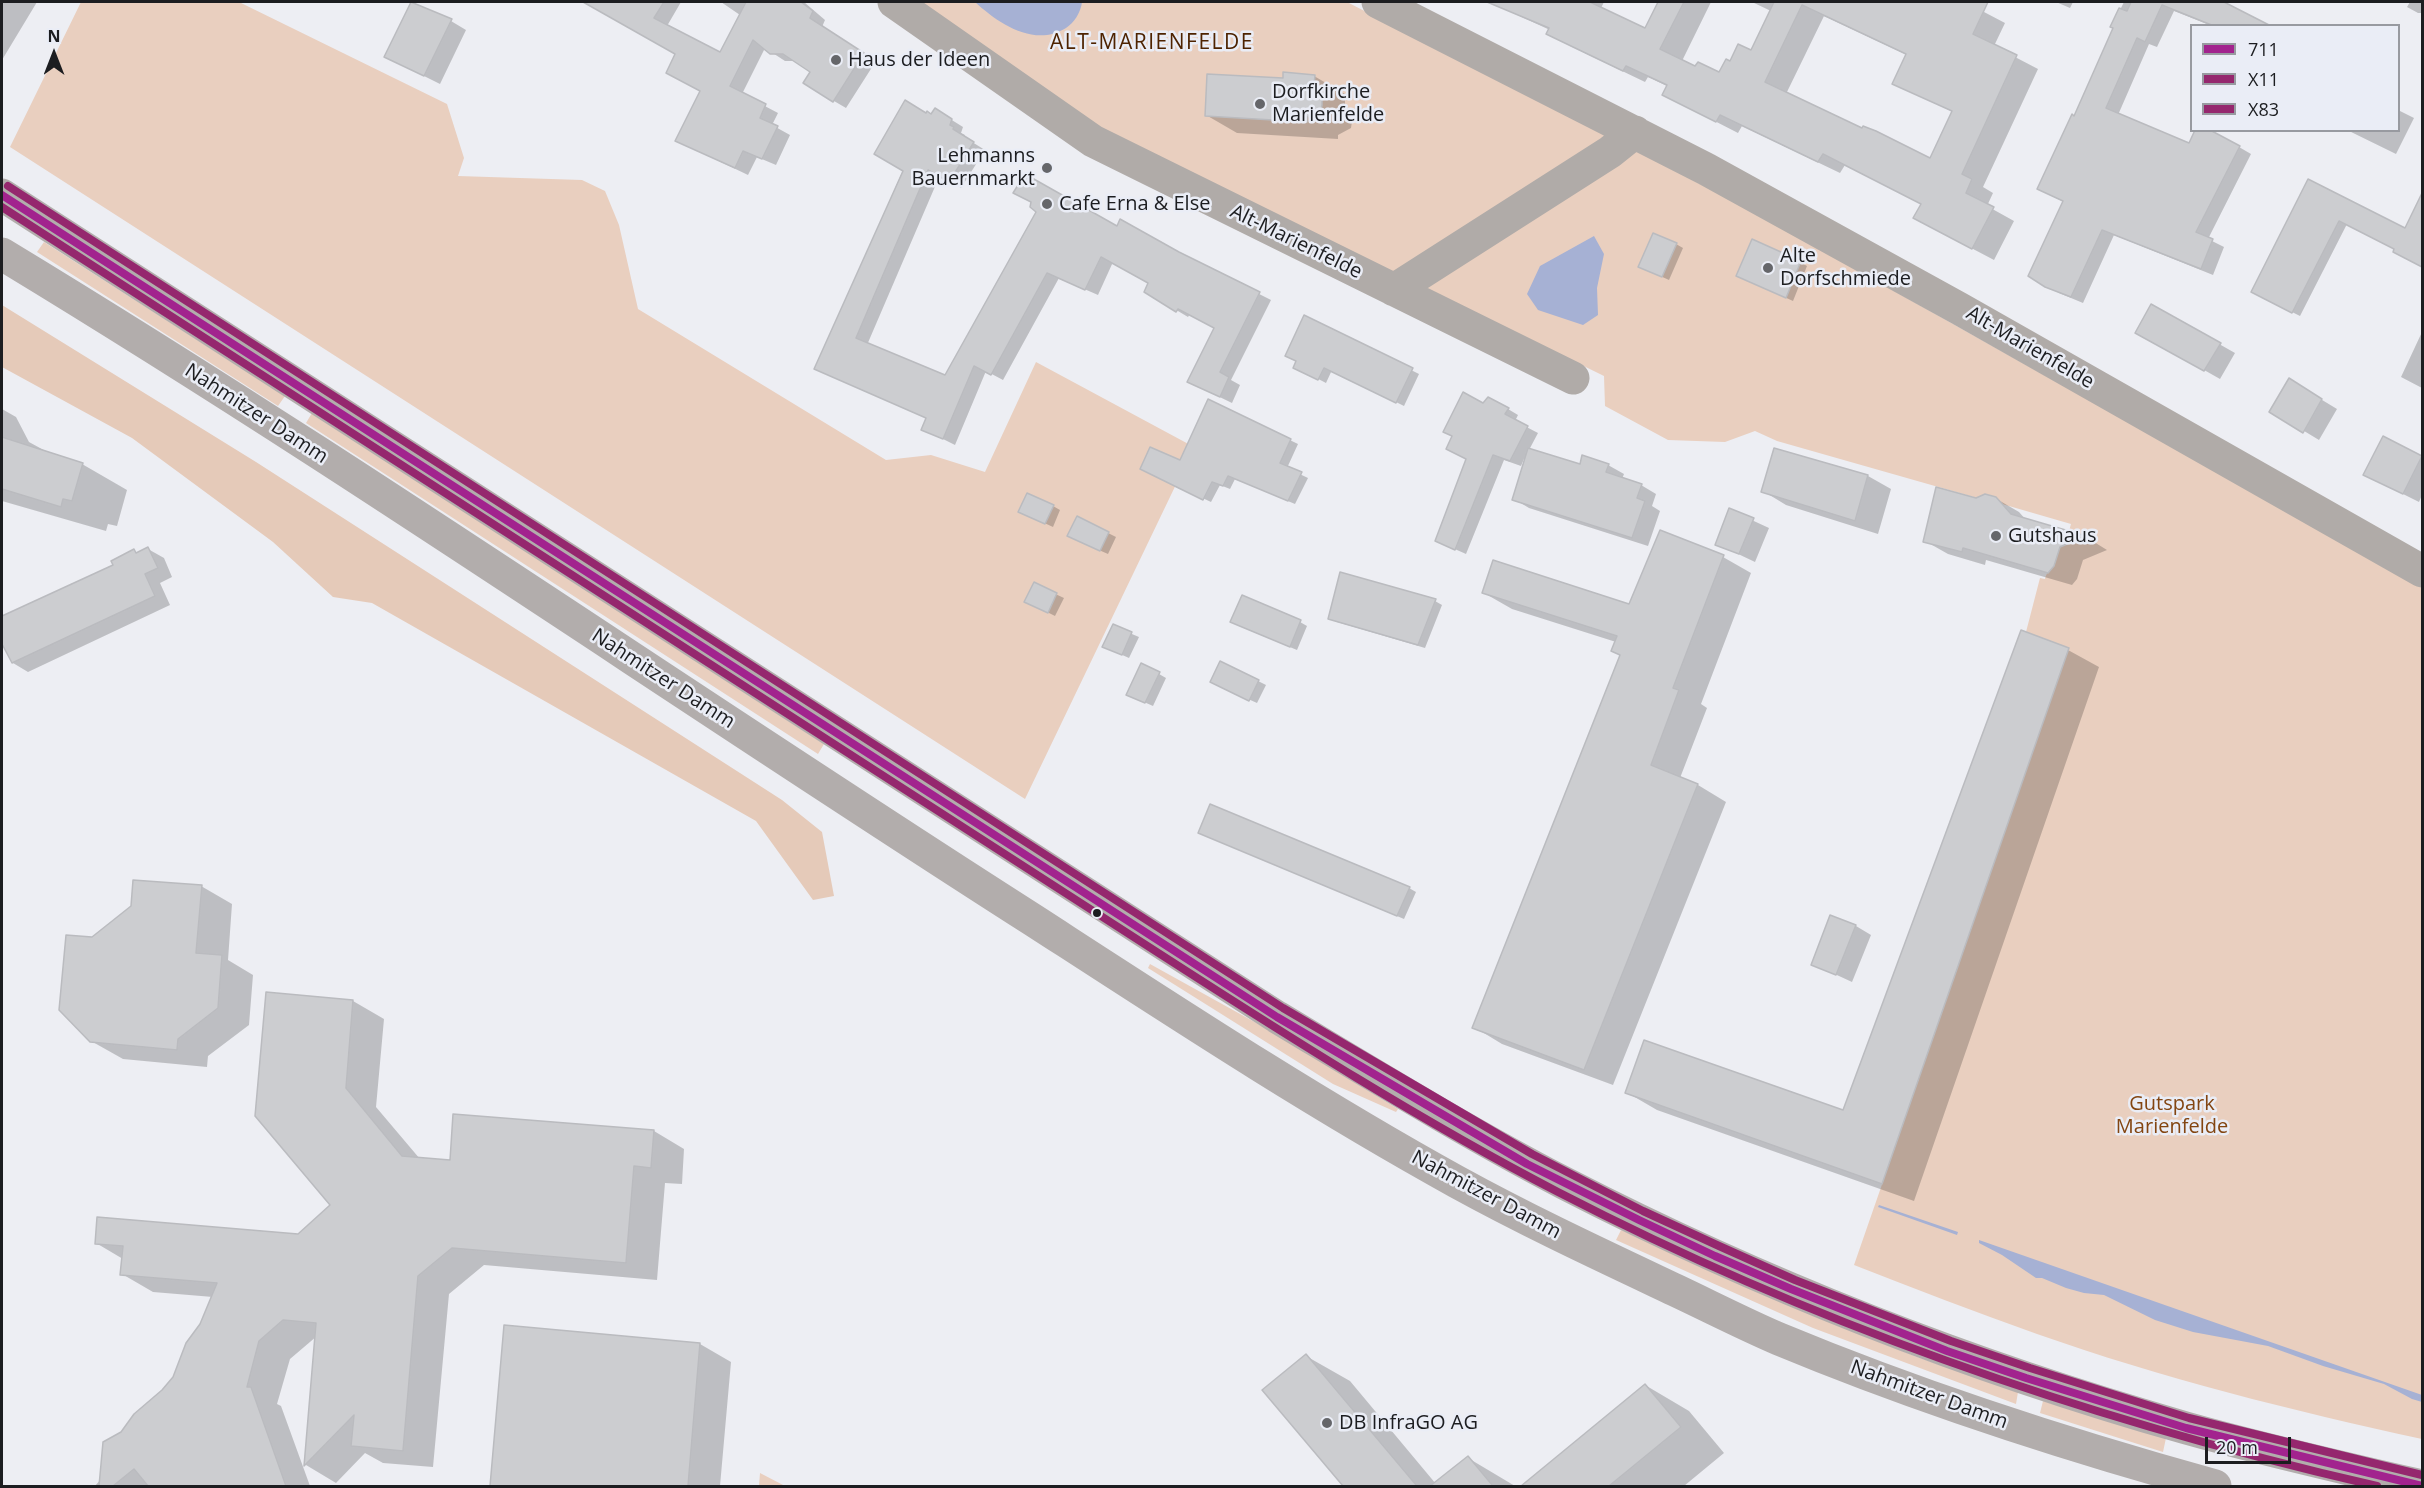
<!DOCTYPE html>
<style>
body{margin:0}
#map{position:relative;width:2424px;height:1488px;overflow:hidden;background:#edeef3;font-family:"Open Sans",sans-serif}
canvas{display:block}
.frame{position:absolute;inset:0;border:3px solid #1c1d20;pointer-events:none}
.legend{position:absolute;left:2190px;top:24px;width:210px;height:108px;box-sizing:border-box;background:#eaedf6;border:2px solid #989aa0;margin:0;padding:8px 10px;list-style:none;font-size:18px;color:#1c1d20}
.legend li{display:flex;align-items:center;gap:12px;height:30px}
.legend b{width:30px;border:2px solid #989aa0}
.north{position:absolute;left:24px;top:24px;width:60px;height:60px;-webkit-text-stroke:4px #eaedf6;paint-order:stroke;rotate:0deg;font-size:16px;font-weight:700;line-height:24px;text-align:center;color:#1c1d20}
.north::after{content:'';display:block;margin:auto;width:21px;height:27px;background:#1c1d20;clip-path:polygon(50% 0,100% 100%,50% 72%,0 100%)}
.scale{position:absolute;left:2205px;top:1437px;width:86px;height:27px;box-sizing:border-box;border:3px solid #1c1d20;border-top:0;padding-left:8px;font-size:18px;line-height:21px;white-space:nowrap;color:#1c1d20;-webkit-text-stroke:4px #eaedf6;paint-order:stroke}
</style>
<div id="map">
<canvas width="2424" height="1488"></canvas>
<div class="frame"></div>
<ul class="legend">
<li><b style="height:8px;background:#a2238e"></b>711</li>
<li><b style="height:8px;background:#95276e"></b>X11</li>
<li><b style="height:8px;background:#95276e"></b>X83</li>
</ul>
<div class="north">N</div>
<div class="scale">20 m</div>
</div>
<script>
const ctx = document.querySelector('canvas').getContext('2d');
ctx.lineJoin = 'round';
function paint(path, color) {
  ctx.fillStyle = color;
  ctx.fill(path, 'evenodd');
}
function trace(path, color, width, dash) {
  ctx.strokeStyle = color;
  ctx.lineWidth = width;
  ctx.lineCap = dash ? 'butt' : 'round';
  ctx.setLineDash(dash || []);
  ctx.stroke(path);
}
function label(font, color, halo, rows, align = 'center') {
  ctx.font = font + ' "Open Sans",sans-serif';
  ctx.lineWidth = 5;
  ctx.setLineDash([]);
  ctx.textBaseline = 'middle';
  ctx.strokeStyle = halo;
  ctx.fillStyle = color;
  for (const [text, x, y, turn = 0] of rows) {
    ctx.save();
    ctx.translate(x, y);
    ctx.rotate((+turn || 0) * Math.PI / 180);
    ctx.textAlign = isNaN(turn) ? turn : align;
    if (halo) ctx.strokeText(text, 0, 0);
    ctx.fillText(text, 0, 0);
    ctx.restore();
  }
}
paint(new Path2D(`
 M81,2H239L447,104L464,158L458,176L582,180L605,191L619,225L638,309L886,460L931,455L985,472L1036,362L1194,447L1025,799L10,147Z
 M918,2H1347L1741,205L2422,587V1439C2293,1411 2162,1378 2037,1334C1975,1312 1915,1289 1854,1265L2068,649L2026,632L2040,578L2045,579C2048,567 2060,563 2055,549L2065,545L2071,524L2002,504L1995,497L1986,494L1977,498L1777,441L1755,431L1725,442L1668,440L1605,406L1604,376L1097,127Z
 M44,242L285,396L278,406L37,252Z
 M312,413L824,744L818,754L306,423Z
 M1150,964L1269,1030L1398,1109L1396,1112L1333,1084L1148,968Z
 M1621,1230L1817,1317L1917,1357L2018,1392L2016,1404L1813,1328L1616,1240Z
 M2043,1401L2166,1438L2163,1452L2040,1413Z
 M760,1473L785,1486H759Z`), '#e9cfbf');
paint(new Path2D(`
 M2,305L256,462L782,800L822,832L834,896L813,900L756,821L372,603L333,597L273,542L132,438L2,367Z`), '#e5cab9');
paint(new Path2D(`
 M975,2H1082C1081,12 1074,23 1066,28C1034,48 998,23 975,2Z
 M1594,236L1604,254L1597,288L1598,315L1583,325L1538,310L1527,294L1540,266Z
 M1879,1205L1958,1232L1957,1235L1878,1207Z
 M1979,1240L2422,1395V1402L2412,1399L2384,1384L2323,1366L2268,1346L2193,1332L2155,1320L2104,1295L2084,1293L2066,1288L2042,1278H2036L2002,1255L1979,1243Z`), '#a6b1d4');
paint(new Path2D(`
 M2,2H37L2,60Z
 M585,2H623L622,3L634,9L640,2H681L667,26L720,54L740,15L721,2H804L825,20L822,27L876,61L846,108L834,101L812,72L796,61H785L765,48L742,94L778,113L772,125L790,135L776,165L757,157L748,175L677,141L702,91L677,53Z
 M1489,2H1604L1601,8L1646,30L1660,2H1711L1682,61L1696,68L1720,74L1730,63L1751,52L1771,11L1752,2H1898L1921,12L1926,2H1965L2005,23L1994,46L2038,69L1983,187L1993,193L1987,206L2014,221L1994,260L1937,230L1922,204L1845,165L1840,173L1742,126L1738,133L1664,95L1669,87L1648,77L1645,82L1570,46L1548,33L1550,30ZM1824,16L1907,55L1894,83L1953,112L1931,160L1786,94Z
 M2056,2H2073L2070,8Z
 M2124,2H2206L2268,26H2212L2174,11L2157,47L2149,44L2118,115L2190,145L2239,147L2251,154L2208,239L2224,247L2213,275L2114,235L2083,303L2059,293L2030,276L2064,202L2038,189L2075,118L2115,28L2112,26Z
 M2410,2H2422V13H2418L2407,7Z
 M451,21L466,30L440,84L386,57Z
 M1314,76L1345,94V105L1353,115L1351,128L1338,135V139L1237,133L1206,115L1285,80Z
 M2398,110L2414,118L2396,154L2347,130H2398Z
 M927,115L947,117L963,127L961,133L965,135L964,137L985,150L961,188L940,175L867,345L946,376L1038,211L1117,228L1178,253L1271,300L1231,380L1240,385L1232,403L1201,388L1216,328L1190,314L1188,317L1146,292L1150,283L1113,262L1098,295L1059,278L1003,380L986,371L955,445L923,429L927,418L816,369Z
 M2309,181L2406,230L2413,214L2422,219V267L2402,255L2396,249L2347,224L2300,316L2260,296Z
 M1676,244L1683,248L1669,280L1647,270Z
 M1800,262L1807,266L1793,301L1745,279Z
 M2152,306L2235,353L2220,379L2137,332Z
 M1305,317L1419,374L1404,406L1332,370L1326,383L1303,371Z
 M2422,332V388L2401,377Z
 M2304,389L2337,409L2319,440L2271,411Z
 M1209,401L1298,444L1287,468L1308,478L1295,504L1235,479L1230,489L1220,485L1211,502L1149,473L1181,462Z
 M1483,405L1508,409L1518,415L1515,421L1538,433L1529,450L1581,466L1608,465L1624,474L1622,479L1641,485L1656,494L1652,506L1660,511L1648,546L1529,508L1514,499L1526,460L1524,459L1521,466L1504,460L1466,554L1448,546L1468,459Z
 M2,409L16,417L29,442L51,454L82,464L127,490L117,526L108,524L106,531L2,501Z
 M2383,438L2422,458V495L2419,502L2381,483Z
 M1775,450L1868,476L1891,489L1878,534L1786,505L1763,491Z
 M1995,498L2019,512L2026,520L2086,537L2107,550L2083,560L2077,579L2072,585L1986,560L1985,565L1948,554L1925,541L1976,499Z
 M1053,506L1060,510L1053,527L1027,515Z
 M1730,510L1769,528L1755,562L1717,544Z
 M1108,533L1116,537L1108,554L1076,540Z
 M148,549L164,558L172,577L160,583L170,605L28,672L13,663L2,640V617L114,565L134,551L138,553Z
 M1723,557L1751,573L1701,704L1707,708L1680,778L1698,785L1726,802L1613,1085L1502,1044L1474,1027L1622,655L1616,642L1512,609L1484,593L1630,606Z
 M1034,584L1064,598L1055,616L1033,605Z
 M1435,601L1442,605L1425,648L1337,622L1330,618Z
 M1300,622L1307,626L1297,650L1239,626Z
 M1113,626L1139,637L1129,658L1111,650Z
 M2068,650L2099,667L1914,1201L1657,1110L1626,1092L1844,1111Z
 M1159,674L1166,678L1153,706L1135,698Z
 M1258,681L1266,685L1257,703L1219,686Z
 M1207,836L1409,888L1416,892L1404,919Z
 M201,886L232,904L228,960L253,975L249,1025L208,1056L207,1067L123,1059L91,1041L93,939Z
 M1856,926L1871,935L1852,982L1813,964Z
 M353,1001L384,1019L376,1107L420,1159L451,1162L654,1131L684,1149L682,1184L665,1183L657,1280L484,1265L449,1294L433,1467L383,1463L365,1453L336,1483L306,1465L317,1336L290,1359L277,1404L281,1406L310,1486H95L101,1479L122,1433L174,1377L213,1297L153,1292L122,1274L123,1259L96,1243L299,1235L332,1205Z
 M505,1327L700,1344L731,1362L720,1486H491Z
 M1306,1356L1350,1381L1436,1484L1468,1458L1515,1486H1342L1344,1485Z
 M1645,1385L1689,1411L1724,1453L1684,1486H1524Z`), '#0003');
const building = new Path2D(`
 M411,2L452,19L424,76L384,57Z
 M583,2H664L654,18L720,52L746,2H801L813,11L810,18L864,53L833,102L803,83L810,72L783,54H770L753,40L730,86L766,104L760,118L778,126L762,159L743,151L735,168L675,141L700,91L666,73L675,54Z
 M1487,2H1590L1645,28L1658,2H1684L1660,49L1695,66L1698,62L1719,72L1726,59L1730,61L1738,44L1751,50L1774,2H1988L1973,34L2017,55L1962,174L1972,179L1966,193L1994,207L1972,249L1913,218L1921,204L1823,154L1818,162L1720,115L1716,122L1662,95L1667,85L1626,66L1623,71L1546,34L1549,28ZM1802,5L1906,54L1892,84L1952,111L1930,158L1876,131L1863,126L1862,128L1765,82Z
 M2131,2H2224L2271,26H2214L2162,5L2145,42L2137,38L2106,108L2189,143L2195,130H2210L2240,146L2196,232L2213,239L2201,269L2102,230L2071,297L2045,287L2028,276L2063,201L2037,189L2072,114L2074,116L2113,28L2110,27L2119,8L2127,11Z
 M1283,72L1315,75L1314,86L1322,96V105L1321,110L1307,117V122L1205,116L1207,74L1283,78Z
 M905,100L926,113L927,111L931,114L935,108L952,119L950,125L954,127L953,129L974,142L949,182L928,170L856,338L945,375L1036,212L1030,207L1031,202L1013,193L1025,174L1117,226L1120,219L1179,252L1260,292L1220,372L1229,377L1220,397L1187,382L1214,328L1178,309L1176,312L1144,292L1148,283L1101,257L1085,290L1047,273L991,375L974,366L943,439L921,430L926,418L814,369L903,171L874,154Z
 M2308,179L2405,228L2422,193V267L2393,252L2394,249L2339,221L2292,313L2251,292Z
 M1653,233L1677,243L1662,277L1638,267Z
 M1752,239L1801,261L1786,298L1736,276Z
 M2151,304L2221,343L2204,371L2135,333Z
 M1304,315L1413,368L1396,403L1324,368L1318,380L1293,368L1296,361L1285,356Z
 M2289,378L2322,399L2303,433L2269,412Z
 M1463,392L1483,403L1488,397L1509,408L1505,414L1528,426L1510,461L1493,455L1455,550L1435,541L1466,459L1446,449L1452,436L1443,432Z
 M1208,399L1291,439L1280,463L1302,472L1288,501L1228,476L1223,486L1212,482L1203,500L1140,469L1150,447L1180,460Z
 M2383,436L2422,456L2403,494L2363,475Z
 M2,437L83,463L72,501L63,499L61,507L2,489Z
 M1528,448L1580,464L1582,455L1609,464L1606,472L1642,484L1637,498L1645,501L1632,538L1512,500Z
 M1774,448L1868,475L1855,521L1761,492Z
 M1936,487L1976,498L1985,494L1996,497L2011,514L2086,536L2060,547L2054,566L2048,573L1963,548L1962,552L1923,542Z
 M1027,493L1054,505L1045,524L1018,512Z
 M1729,508L1754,518L1739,554L1715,545Z
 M1077,516L1109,532L1100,551L1067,536Z
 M1660,530L1724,555L1673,688L1679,690L1651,765L1698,784L1584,1070L1472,1028L1620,655L1611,651L1617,636L1482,593L1493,560L1629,604Z
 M148,547L158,568L145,574L155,596L12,663L2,644V616L113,565L111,561L134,549L136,553Z
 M1340,572L1436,599L1418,645L1328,619Z
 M1034,582L1057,593L1048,613L1024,602Z
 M1242,595L1301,620L1290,647L1230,622Z
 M1113,624L1132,632L1122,655L1102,647Z
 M2021,630L2069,648L1882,1184L1625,1093L1644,1040L1843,1110Z
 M1220,661L1259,680L1249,701L1210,682Z
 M1141,663L1160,672L1145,703L1126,695Z
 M1210,804L1410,887L1397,916L1198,833Z
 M133,880L202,885L196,953L222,955L218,1008L178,1039L177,1050L90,1042L59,1010L66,935L92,937L131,906Z
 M1830,915L1856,925L1836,975L1811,965Z
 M266,992L353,1000L346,1088L402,1156L450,1160L453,1114L654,1130L651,1168L634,1166L626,1263L452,1248L418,1276L403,1451L351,1446L354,1415L304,1466L316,1323L283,1320L259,1341L247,1387H251L286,1486H148L134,1469L113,1486H99L103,1442L121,1432L134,1414L162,1390L173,1377L186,1343L200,1324L217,1283L120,1275L123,1246L95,1244L97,1217L298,1234L330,1205L255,1116Z
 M504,1325L700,1343L688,1486H490Z
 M1306,1354L1417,1486H1343L1262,1390Z
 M1645,1384L1681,1427L1609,1486H1521Z
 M1468,1456L1493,1486H1430Z`);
paint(building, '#cccdd0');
trace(building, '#babbbf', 1.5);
trace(new Path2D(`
 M894,2L1093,141L1573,378
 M1378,2L1706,169L1960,309L2422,571
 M1394,290L1610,152L1635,132`), '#b0aba8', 33);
trace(new Path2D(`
 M2,195L1277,1017C1372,1074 1466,1132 1564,1183C1762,1285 1972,1367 2186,1428C2264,1450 2343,1468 2422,1486
 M2,254C352,466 688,700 1033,920C1172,1010 1312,1102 1457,1182C1528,1221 1601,1255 1675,1290C1709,1306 1744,1324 1779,1339C1921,1398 2067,1445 2215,1486`), '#b2adac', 33);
trace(new Path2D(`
 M2,195L1277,1017L1527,1164L1639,1220L1715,1256L1791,1289L1947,1351L2026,1378L2186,1428L2422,1486`), '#a2238e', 8);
trace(new Path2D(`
 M2,207C288,392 575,577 862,762C961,826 1060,890 1160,954C1289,1037 1421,1121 1558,1192C1817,1326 2093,1421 2377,1486`), '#95276e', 8);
trace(new Path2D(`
 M8,186L1283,1008L1532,1154L1643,1211L1719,1246L1795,1280L1951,1341L2030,1368L2189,1418L2422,1475`), '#95276e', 8);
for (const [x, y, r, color] of [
 [836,60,6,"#65666a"],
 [1260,104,6,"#65666a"],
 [1047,168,6,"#65666a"],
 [1047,204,6,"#65666a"],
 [1768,268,6,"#65666a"],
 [1996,536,6,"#65666a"],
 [1097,913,5,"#1c1d20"],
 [1327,1423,6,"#65666a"]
]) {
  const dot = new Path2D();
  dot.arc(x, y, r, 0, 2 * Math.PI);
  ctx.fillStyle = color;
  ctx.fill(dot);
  trace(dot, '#eaedf6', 2);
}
label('20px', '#1c1d20', '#eaedf6', [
 ["Haus der Ideen",848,60],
 ["Dorfkirche",1272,92],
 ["Marienfelde",1272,115],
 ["Lehmanns",1035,156,"right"],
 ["Bauernmarkt",1035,179,"right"],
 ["Cafe Erna & Else",1059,204],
 ["Alte",1780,256],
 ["Dorfschmiede",1780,279],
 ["Gutshaus",2008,536],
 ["DB InfraGO AG",1339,1423]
], 'left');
label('20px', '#1c1d20', '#eaedf6', [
 ["Alt-Marienfelde",1296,242,26],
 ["Alt-Marienfelde",2030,348,30],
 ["Nahmitzer Damm",256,414,33],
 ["Nahmitzer Damm",663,679,33],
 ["Nahmitzer Damm",1486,1195,28],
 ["Nahmitzer Damm",1929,1395,20]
]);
label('20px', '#834511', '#eaedf6', [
 ["Gutspark",2172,1104],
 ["Marienfelde",2172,1127]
]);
ctx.letterSpacing = '1.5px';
label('21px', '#4e2300', '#eaedf6', [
 ["ALT-MARIENFELDE",1152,43]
]);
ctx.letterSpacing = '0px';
</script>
